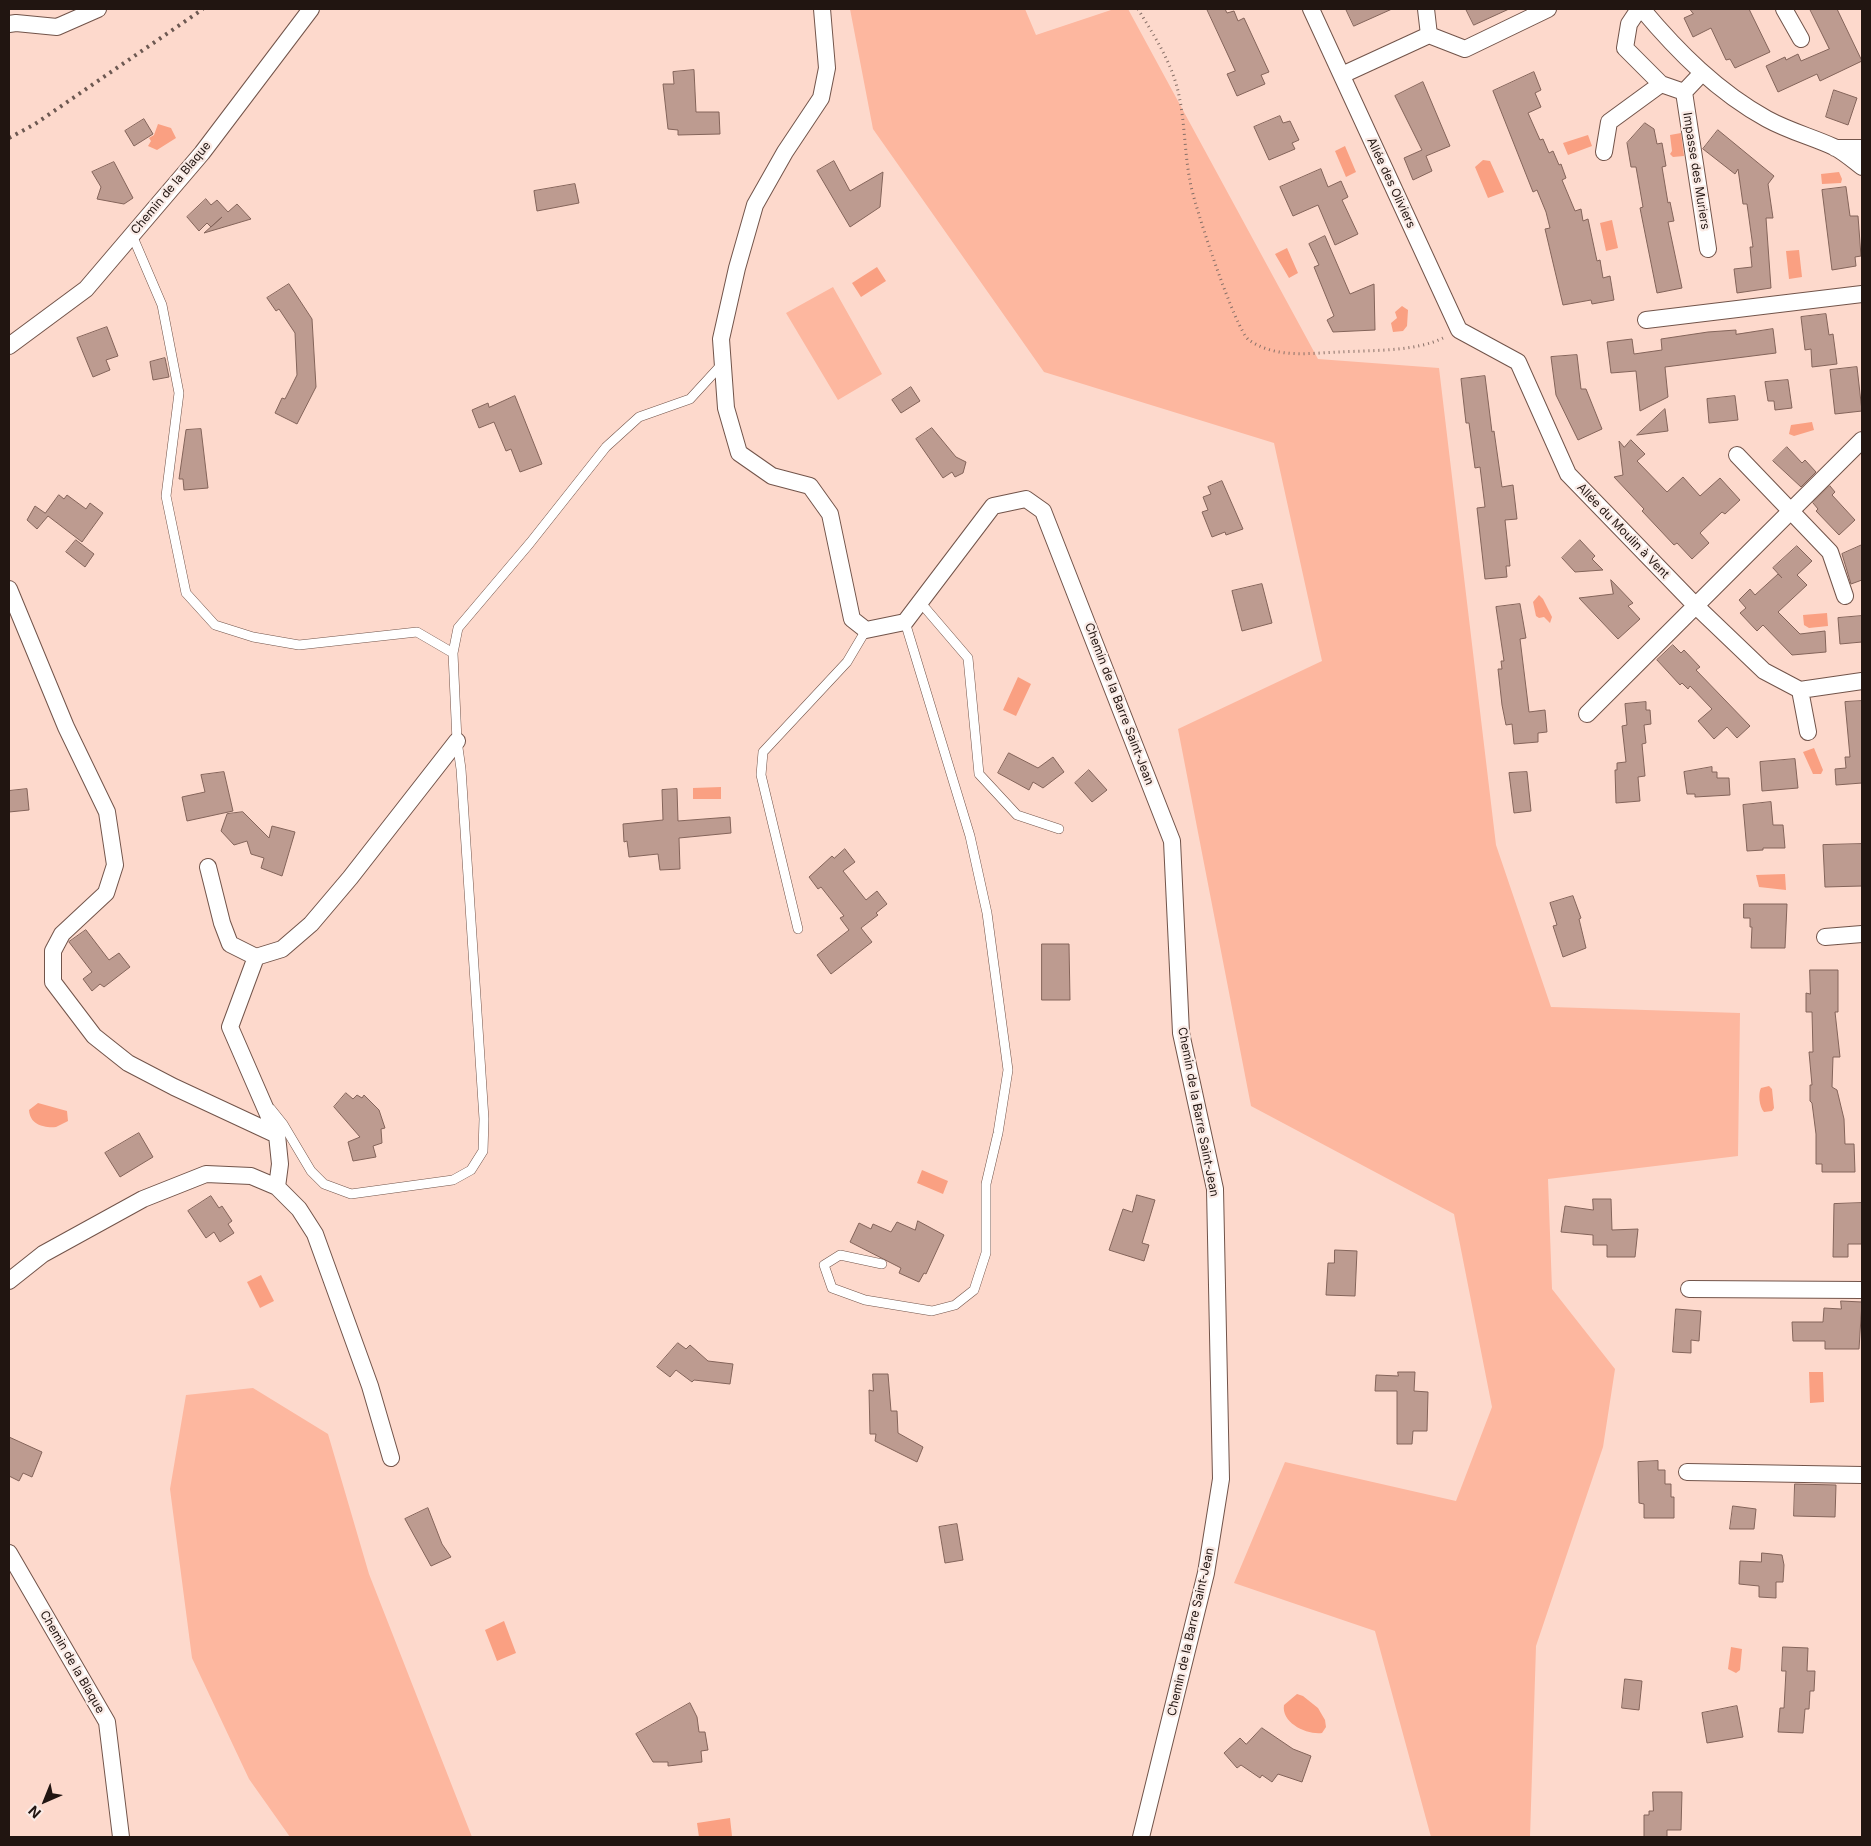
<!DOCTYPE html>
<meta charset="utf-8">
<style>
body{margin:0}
#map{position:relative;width:1871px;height:1846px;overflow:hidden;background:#fdd9cc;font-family:Inter,sans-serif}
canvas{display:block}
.frame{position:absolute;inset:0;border:10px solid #211511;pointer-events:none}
.north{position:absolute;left:20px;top:1776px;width:50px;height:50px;-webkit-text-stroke:4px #faebe6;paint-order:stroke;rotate:224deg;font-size:14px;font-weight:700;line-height:20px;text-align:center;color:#211511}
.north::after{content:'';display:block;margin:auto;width:18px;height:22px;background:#211511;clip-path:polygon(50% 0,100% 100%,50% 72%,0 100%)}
</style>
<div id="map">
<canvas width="1871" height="1846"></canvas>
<div class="frame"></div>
<div class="north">N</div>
</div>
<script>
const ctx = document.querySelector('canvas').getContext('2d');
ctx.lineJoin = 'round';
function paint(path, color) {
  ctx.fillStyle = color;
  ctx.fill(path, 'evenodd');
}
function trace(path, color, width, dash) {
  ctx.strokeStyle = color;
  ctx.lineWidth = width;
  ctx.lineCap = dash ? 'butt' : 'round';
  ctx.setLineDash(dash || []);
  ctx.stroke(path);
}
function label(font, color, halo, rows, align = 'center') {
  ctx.font = font + ' Inter,sans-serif';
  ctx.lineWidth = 4.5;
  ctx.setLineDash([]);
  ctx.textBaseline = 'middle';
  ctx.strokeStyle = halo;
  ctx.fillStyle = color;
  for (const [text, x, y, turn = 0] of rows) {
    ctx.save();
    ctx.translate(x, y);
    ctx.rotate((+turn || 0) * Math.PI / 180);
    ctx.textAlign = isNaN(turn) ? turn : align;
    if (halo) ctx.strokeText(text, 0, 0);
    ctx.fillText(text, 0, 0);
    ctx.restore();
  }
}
paint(new Path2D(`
 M850,9H1025L1036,35L1114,9H1128L1318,359L1439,368L1496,845L1551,1007L1740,1013L1738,1156L1548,1179L1552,1289L1615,1369L1603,1447L1536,1646L1530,1837H1431L1375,1631L1234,1583L1285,1462L1456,1501L1492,1407L1454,1214L1251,1106L1178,729L1322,661L1274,443L1044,372L873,129Z
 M833,287L882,374L838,400L786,313Z
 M253,1388L328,1434L369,1574L472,1837H290L249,1779L192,1658L170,1489L186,1395Z`), '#fdb79f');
paint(new Path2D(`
 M158,124L171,128L176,138L157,150L148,146L151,141L149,138L154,135Z
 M1681,133L1684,156L1673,157L1670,154L1672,151L1670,135Z
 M1588,135L1592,146L1568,155L1563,143Z
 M1345,146L1356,172L1346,177L1335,151Z
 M1483,160L1490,161L1504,192L1488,198L1475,167Z
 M1839,172L1842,179L1841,183L1822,184L1821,174Z
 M1612,220L1618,248L1606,251L1600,223Z
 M1287,248L1298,273L1289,278L1275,254Z
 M1799,250L1802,277L1789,279L1786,251Z
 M877,267L886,281L861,297L852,283Z
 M1402,306L1408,310L1407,326L1403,331L1393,332L1391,323L1397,318L1395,312Z
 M1812,422L1814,430L1794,436L1789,434L1791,425Z
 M1539,595L1543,599L1552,617L1550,623L1544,617L1539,618L1536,616L1533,602Z
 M1827,613L1828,626L1809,628L1804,625L1803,615Z
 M1018,677L1031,684L1016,716L1003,710Z
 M1814,748L1823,770L1821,774H1813L1803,752Z
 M721,787V799H693V788Z
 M1785,874L1786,890L1759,887L1756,875Z
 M1769,1086L1772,1089L1774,1108L1772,1111L1764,1112C1759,1107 1758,1093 1761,1088Z
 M38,1103L67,1111L68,1121L56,1127C44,1128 30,1125 29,1110Z
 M922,1170L948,1181L943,1194L917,1183Z
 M261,1275L274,1301L260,1308L247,1282Z
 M1809,1372H1823L1824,1402L1810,1403Z
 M504,1621L516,1653L497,1661L485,1630Z
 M1731,1647L1742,1649L1740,1670L1736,1673L1728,1669Z
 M1297,1694L1303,1696L1318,1708L1325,1720L1326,1727L1322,1733C1307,1735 1281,1723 1284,1705Z
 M730,1818L732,1836L699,1837L697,1823Z`), '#faa082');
const building = new Path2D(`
 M1207,9H1225L1227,13L1234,11L1238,21L1244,18L1269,72L1261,75L1265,84L1237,96L1227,74L1235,71Z
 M1346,9H1392L1354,26Z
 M1466,9H1509L1474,25Z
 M1690,9H1749L1770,52L1735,68L1730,59L1726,60L1711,28L1693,37L1684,18L1693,14Z
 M1810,9H1837L1862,61L1820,81L1817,74L1778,92L1766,66L1785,57L1786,60L1798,54L1801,61L1829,49Z
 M694,70L696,112H719L720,134L678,135V130L668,129L663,84H674L673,72Z
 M1534,72L1541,90L1535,93L1541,107L1528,113L1540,140L1543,139L1549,153L1553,151L1559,165L1561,164L1566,178L1562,180L1575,211L1581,209L1583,221L1588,219L1597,261L1600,260L1603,278L1610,276L1614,300L1592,304L1591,300L1563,305L1545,229L1550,228L1546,212L1537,190L1533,192L1493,91Z
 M1423,82L1450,146L1426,156L1432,171L1413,180L1404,158L1422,150L1395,96Z
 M1834,90L1857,98L1848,125L1826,117Z
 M1280,116L1283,123L1290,121L1299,140L1292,143L1295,149L1269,160L1254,127Z
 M144,119L153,134L134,146L125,131Z
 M1645,123L1654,129L1657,144L1662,143L1666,166L1662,167L1668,203L1670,202L1674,221L1668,222L1682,288L1657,293L1640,208L1643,207L1636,167H1631L1627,143Z
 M1718,130L1774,176L1768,184L1773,218H1766L1771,288L1737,293L1734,269L1752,267L1750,247H1753L1747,204H1743L1738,169L1735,174L1703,149Z
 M834,161L850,191L883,172L880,207L850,227L817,171Z
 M114,162L133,198L124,204L97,199L101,187L92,172Z
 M1321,169L1328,187L1341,181L1348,197L1342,200L1358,234L1335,245L1318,205L1293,216L1280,187Z
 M575,184L579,203L537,211L534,191Z
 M1846,187L1850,216H1858L1861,256L1855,257L1856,266L1832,270L1822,190Z
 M206,199L211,205L217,200L228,212L237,204L251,219L204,233L222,217L211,227L207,223L199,231L187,217Z
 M1325,236L1350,294L1374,284L1375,330L1333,332L1327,320L1334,316L1314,267L1319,265L1309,244Z
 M289,284L312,319L316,387L297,424L275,413L282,398L285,399L297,375L295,333L279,309L276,311L267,298Z
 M1826,314L1829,335L1833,334L1837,364L1812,367L1811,349L1805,350L1801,317Z
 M107,327L118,356L106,360L110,370L93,377L77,338Z
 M1773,329L1776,353L1665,367L1668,397L1640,411L1636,371L1611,373L1607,342L1632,339L1634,354L1662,350L1661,339L1708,332L1736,330V334Z
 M1577,355L1581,389H1586L1602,429L1578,440L1556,395L1551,357Z
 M165,358L169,377L153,380L150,362Z
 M1857,367L1862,411L1835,414L1830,370Z
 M1485,376L1492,432L1494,431L1502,487L1513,485L1517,519L1505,520L1510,566H1506L1507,577L1485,579L1477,508L1485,507L1480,467L1475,468L1469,423H1466L1461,379Z
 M1788,380L1792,408L1775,410L1774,401H1768L1765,382Z
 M911,387L920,401L901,413L892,400Z
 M515,396L542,464L520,472L511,449L506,451L494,422L479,428L472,410L488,403L489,407Z
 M1735,396L1738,420L1709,423L1707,399Z
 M1665,409L1668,431L1637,435Z
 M932,428L956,457L966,462L963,473L955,477L952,472L943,478L916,439Z
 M201,429L208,488L184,490L183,479H179L186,430Z
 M1631,440L1645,454L1637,461L1667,492L1683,477L1700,496L1720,478L1740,500L1725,514L1722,512L1700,533L1709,543L1692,559L1677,543L1674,545L1642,511L1644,509L1614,477L1623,475L1619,441L1624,447Z
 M1787,447L1802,463L1805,460L1816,472L1801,487L1773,461Z
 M1222,481L1243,529L1226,535L1225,532L1212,537L1202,512L1208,510L1203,497L1211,494L1208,487Z
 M1830,486L1835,492L1832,495L1855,520L1839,535L1816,511L1818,509L1813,503Z
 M59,495L64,499L67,495L86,509L90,503L103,513L82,542L48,516L37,529L27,520L35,506L45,513Z
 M76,540L94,554L85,567L66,552Z
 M1580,540L1595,556L1592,559L1603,570L1575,572L1562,558Z
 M1862,545V580L1851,584L1842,554Z
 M1797,546L1812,561L1797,575L1807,585L1778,612L1800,634L1825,631L1826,652L1792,655L1763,625L1757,631L1740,613L1746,608L1739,600L1750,589L1755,595L1778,574L1782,578L1773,568Z
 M1611,580L1633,603L1628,606L1640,619L1618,639L1579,598L1613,594Z
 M1262,584L1272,623L1242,631L1232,591Z
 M1520,604L1526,638L1520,639L1529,712L1545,710L1547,732L1538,733V742L1514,744L1512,724L1506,725L1502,705L1498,669H1502L1501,661H1504L1496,607Z
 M1862,616V642L1840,644L1838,618Z
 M1673,645L1681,653L1684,650L1700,667L1696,670L1750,726L1737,738L1727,727L1714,739L1698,721L1712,709L1690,686L1688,689L1682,683L1680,685L1657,660Z
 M1862,701V783L1836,785L1835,769L1846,768L1845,757H1850L1845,702Z
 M1646,702V710H1650L1651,724L1644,725L1646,743L1642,744L1645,776L1638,777L1640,801L1616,803L1615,770H1617V763L1626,762L1622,726L1627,725L1625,704Z
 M1009,753L1038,768L1053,757L1064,772L1043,788L1033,782L1029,790L998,773Z
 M1795,759L1798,788L1762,791L1760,762Z
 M1712,767V772H1717V778H1729L1730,795L1695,797V794H1687L1684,772Z
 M1089,770L1107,790L1092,802L1075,783Z
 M224,772L233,811L187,821L182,797L205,792L201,775Z
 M1527,772L1531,811L1514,813L1509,773Z
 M27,789L29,810L9,812V791Z
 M677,789L678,821L730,817L731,833L679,838L680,869L660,870L658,854L629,857L627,841L624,842L623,824L663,820L662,790Z
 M1771,802L1773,825H1783L1785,848H1763V850L1747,851L1743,805Z
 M243,812L269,838L272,826L295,832L282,876L261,868L264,858L251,854L247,841L234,845L221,831L227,814Z
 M1862,844V886L1825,887L1823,845Z
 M845,849L855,862L843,871L866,900L877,891L887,904L876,913L878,915L861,928L872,942L831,974L817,955L849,930L840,918L844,916L821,887L818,889L809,877L832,856L834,858Z
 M1573,896L1581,918L1579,919L1586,948L1563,957L1553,926L1557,925L1550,903Z
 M1744,904H1787L1785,948H1751L1752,927H1750V918H1744Z
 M86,930L109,960L119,953L130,967L104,987L100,984L92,991L83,979L92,972L69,942Z
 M1042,944H1069L1070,1000H1042Z
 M1810,970H1838V1012H1835L1840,1057H1833L1832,1087L1837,1090L1844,1119L1845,1144H1854L1855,1172H1822V1164H1816V1134L1812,1103L1810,1101V1085H1812L1809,1052H1813L1812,1012H1806V993L1810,994Z
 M346,1093L353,1099L357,1095L362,1098L364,1095L379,1110L385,1128L381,1129L382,1143L373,1146L376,1157L353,1161L348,1142L360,1137L334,1107Z
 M139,1133L153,1157L120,1177L105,1153Z
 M1137,1195L1155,1200L1142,1243L1149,1245L1144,1261L1109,1250L1123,1209L1132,1212Z
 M211,1196L219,1208L222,1206L232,1221L228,1224L234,1233L220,1242L214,1232L206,1238L188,1211Z
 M1593,1199H1611L1612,1230L1638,1229L1635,1257H1607V1245H1593V1235L1561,1232L1565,1206L1593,1210Z
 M1862,1203V1244H1848V1257H1833L1834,1204Z
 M918,1221L944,1235L926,1274L924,1273L919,1282L899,1273L901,1268L850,1242L859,1223L871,1229L873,1224L891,1232L897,1222L915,1230Z
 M1335,1250L1357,1251L1355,1296L1326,1295L1328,1263H1334Z
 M1841,1301L1862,1302L1859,1349H1825V1341H1793L1792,1322H1823L1824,1308L1841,1309Z
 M1676,1309L1701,1311L1699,1341L1691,1340V1353L1673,1352Z
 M678,1343L686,1349L690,1345L708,1361L733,1364L730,1384L694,1380L692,1382L676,1370L670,1377L657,1367Z
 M1398,1372H1415L1414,1391L1428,1392L1427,1431H1413L1412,1444H1397V1391H1375L1376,1375L1398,1376Z
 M873,1374H888L891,1411H897L898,1433L923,1447L917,1462L875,1441L876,1434H870L869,1390L873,1391Z
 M9,1437L42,1452L32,1477L23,1473L19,1481L9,1476Z
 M1658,1461V1470H1665V1484H1671V1497H1674V1518H1644V1504L1639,1503L1638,1462Z
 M1795,1484L1836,1485L1835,1517L1794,1516Z
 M1733,1506L1756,1509L1754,1529H1730Z
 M428,1508L442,1544L451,1557L431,1566L405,1519Z
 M957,1524L963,1560L945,1563L939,1527Z
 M1762,1553L1782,1555L1784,1565L1783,1582H1776V1598L1759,1597V1586L1739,1584L1740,1561L1761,1562Z
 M1783,1647L1808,1648L1807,1671H1815L1814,1691H1810L1809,1709H1805L1803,1733L1778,1732L1780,1708H1784L1786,1671H1782Z
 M1625,1679L1642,1681L1639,1710L1622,1708Z
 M690,1703L697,1717L699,1732H705L708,1750L701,1751L702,1762L668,1766V1762H653L636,1734Z
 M1737,1706L1743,1737L1707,1743L1702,1713Z
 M1262,1728L1293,1749L1311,1756L1302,1782L1278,1774L1272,1782L1262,1775L1260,1778L1241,1765L1237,1768L1224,1753L1240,1738L1246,1744Z
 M1653,1792H1682L1681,1830H1667V1837H1644V1815H1649V1811H1653Z`);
paint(building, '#bd9b90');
trace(building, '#84645a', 1);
const lane = new Path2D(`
 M132,235L162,305L179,393L166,496L186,593L215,625L253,637L299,645L417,632L453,653L457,741L461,769L484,1119L483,1151L471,1170L453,1180L351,1194L324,1184L311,1171L283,1124L271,1109
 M920,602L968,658L979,774L1017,815L1059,829
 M453,653L458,628L530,543L606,447L639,417L690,399L723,363
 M798,929L761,775L763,752L847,662L866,630
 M882,1264L840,1255L824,1265L832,1288L865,1300L932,1311L955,1305L974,1290L986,1253V1184L998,1133L1008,1070L987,913L970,836L905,622`);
const street = new Path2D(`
 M822,9L827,68L821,98L785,152L755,205L737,268L721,339L726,408L739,453L772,476L810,486L830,514L852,619L866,630L905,622L993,506L1026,499L1043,511L1172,841L1181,1033L1215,1189L1221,1479L1206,1573L1141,1837
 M1311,9L1459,330L1518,362L1568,474L1696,606L1764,671L1800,690L1862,681
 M1426,9L1429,35
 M1639,9L1629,24L1625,48L1661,84
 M1642,9C1678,52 1718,92 1767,119C1789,131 1812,137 1834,147C1844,152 1853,160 1862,167
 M1784,9L1801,39
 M9,24L16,23L57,27L98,9
 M1429,35L1465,49L1548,9
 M1342,75L1429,35
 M1684,92L1708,249
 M1835,148H1862
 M1604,152L1609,122L1661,84L1684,92L1702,73
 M1646,320L1862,294
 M9,346L86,289L202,153L311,9
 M1737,455L1830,552L1845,596
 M9,589L66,727L107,812L115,865L106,893L62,934L53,951V982L94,1036L128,1063L174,1087L277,1135
 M1800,690L1808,732
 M1587,714L1862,440
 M208,867L222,923L230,944L256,957L282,949L311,924L350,878L457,741
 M1825,937L1862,934
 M256,957L230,1027L277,1135L280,1164L277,1187
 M9,1281L43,1254L143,1199L206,1174L251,1176L277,1187L299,1209L315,1234L370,1386L391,1458
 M1689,1289L1862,1290
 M1687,1472L1862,1475
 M9,1553L107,1722L121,1837`);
trace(lane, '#72544a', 10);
trace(street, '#72544a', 18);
trace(new Path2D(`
 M1138,9C1153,34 1169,58 1177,87C1185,117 1184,150 1190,181C1193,202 1236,332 1249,340C1276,359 1310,353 1341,352C1372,350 1417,352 1445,337`), '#866f67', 3, [1, 4]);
trace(lane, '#fff', 9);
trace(street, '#fff', 16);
trace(new Path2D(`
 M9,138L35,124L203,9`), '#6c5851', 4, [2.5, 5]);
label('12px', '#211511', '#faebe6', [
 ["Impasse des Muriers",1696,171,81],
 ["Allée des Oliviers",1391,183,65],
 ["Chemin de la Blaque",171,188,-50],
 ["Allée du Moulin à Vent",1623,531,46],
 ["Chemin de la Barre Saint-Jean",1119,704,69],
 ["Chemin de la Barre Saint-Jean",1198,1112,79],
 ["Chemin de la Barre Saint-Jean",1191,1632,-77],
 ["Chemin de la Blaque",72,1662,60]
]);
</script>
